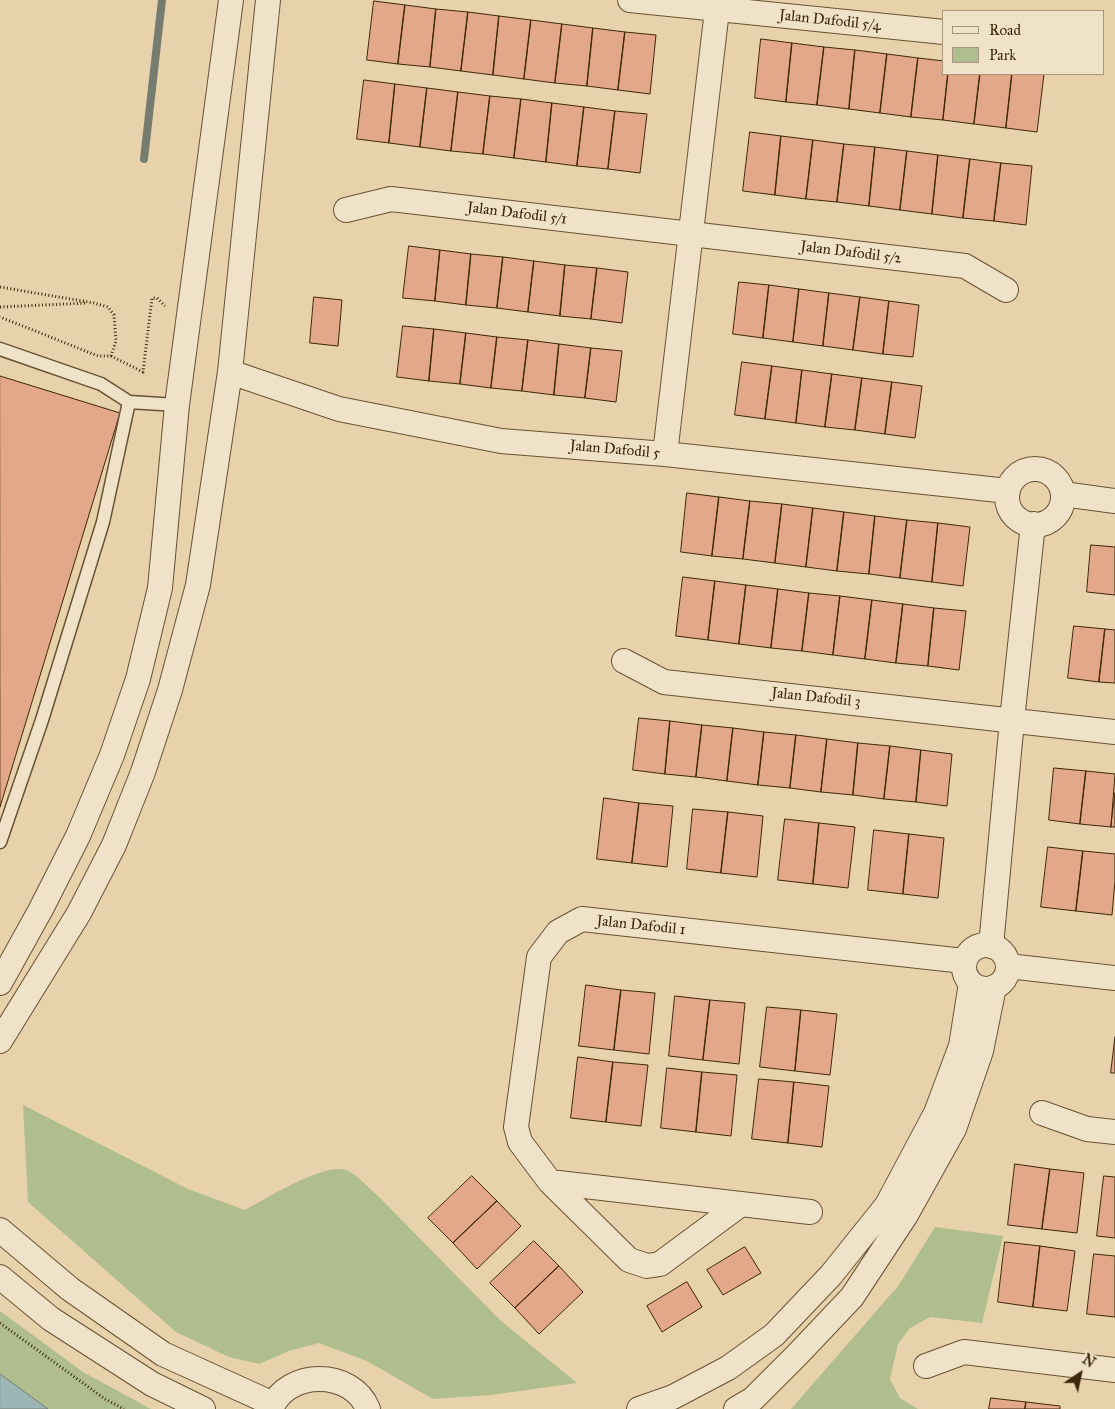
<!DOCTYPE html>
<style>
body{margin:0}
#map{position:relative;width:1115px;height:1409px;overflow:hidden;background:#e7d2ac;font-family:"IM FELL Great Primer",serif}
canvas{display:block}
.legend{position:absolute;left:942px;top:10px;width:162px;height:65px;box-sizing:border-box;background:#efe2c9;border:1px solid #a8977c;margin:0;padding:6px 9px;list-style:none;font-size:15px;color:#3e2709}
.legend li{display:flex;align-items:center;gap:10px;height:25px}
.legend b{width:25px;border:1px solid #a8977c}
.north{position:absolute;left:1055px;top:1349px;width:50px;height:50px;-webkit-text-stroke:4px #efe2c9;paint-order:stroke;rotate:34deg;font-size:14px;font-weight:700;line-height:20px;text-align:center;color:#3e2709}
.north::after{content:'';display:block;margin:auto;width:18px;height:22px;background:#3e2709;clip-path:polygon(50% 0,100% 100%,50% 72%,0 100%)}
</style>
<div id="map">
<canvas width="1115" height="1409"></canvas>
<ul class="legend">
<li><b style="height:6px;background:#efe2c9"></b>Road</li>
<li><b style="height:14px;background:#afbd8f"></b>Park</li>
</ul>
<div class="north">N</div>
</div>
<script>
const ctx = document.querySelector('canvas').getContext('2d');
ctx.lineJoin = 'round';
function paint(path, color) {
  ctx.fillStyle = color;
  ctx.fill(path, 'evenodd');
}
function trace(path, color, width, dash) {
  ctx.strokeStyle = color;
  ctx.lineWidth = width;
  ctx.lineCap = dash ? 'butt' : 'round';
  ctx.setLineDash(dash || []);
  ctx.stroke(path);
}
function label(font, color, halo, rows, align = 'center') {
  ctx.font = font + ' "IM FELL Great Primer",serif';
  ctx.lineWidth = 4;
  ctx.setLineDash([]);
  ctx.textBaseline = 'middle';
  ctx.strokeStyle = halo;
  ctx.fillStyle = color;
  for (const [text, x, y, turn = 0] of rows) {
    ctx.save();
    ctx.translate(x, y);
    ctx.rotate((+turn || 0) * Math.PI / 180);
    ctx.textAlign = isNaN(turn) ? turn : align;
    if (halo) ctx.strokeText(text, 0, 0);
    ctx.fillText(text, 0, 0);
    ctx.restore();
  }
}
paint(new Path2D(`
 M23,1105L188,1189L245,1210C266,1199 323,1163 346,1170C357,1174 371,1190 379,1197L500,1320L577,1383L491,1395L433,1399L367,1361L319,1343L289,1351L259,1364L229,1357L176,1332L28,1202Z
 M935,1227L1003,1236L982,1323L930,1317L910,1328L898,1344L890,1379L900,1398L918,1409H791L899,1285Z
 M0,1311L83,1372L151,1409H0Z`), '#afbd8f');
const water = new Path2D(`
 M0,1374L48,1409H0Z`);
paint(water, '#9cb5b5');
trace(water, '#767c70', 1);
trace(new Path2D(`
 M144,159L162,0`), '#767c70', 8);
const building = new Path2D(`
 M374,1L405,5L398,64L367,60Z
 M405,5L436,9L430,67L398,64Z
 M436,9L468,12L461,71L430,67Z
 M468,12L499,16L493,75L461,71Z
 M499,16L531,20L524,79L493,75Z
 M531,20L562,24L555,83L524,79Z
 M562,24L593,28L587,86L555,83Z
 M593,28L625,32L618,90L587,86Z
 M625,32L656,35L650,94L618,90Z
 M761,39L792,43L786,102L755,98Z
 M792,43L824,47L817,105L786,102Z
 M824,47L855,50L849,109L817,105Z
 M855,50L887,54L880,113L849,109Z
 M887,54L918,58L911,117L880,113Z
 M918,58L944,61V74H948L943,120L911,117Z
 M948,74H980L974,124L943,120Z
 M980,74H1012L1006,128L974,124Z
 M1012,74H1044L1037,132L1006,128Z
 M364,80L395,84L389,143L357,139Z
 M395,84L427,88L420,147L389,143Z
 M427,88L458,92L451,151L420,147Z
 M458,92L490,96L483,154L451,151Z
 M490,96L521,99L514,158L483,154Z
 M521,99L552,103L546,162L514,158Z
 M552,103L584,107L577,166L546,162Z
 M584,107L615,111L608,169L577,166Z
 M615,111L647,114L640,173L608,169Z
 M750,132L781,136L775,195L743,191Z
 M781,136L813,140L806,199L775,195Z
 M813,140L844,144L837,202L806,199Z
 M844,144L875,147L869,206L837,202Z
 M875,147L907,151L900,210L869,206Z
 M907,151L938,155L932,214L900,210Z
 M938,155L970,159L963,218L932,214Z
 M970,159L1001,163L994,221L963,218Z
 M1001,163L1032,166L1026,225L994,221Z
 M409,246L440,250L435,301L403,298Z
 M440,250L471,254L466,305L435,301Z
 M471,254L503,257L497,308L466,305Z
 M503,257L534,261L528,312L497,308Z
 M534,261L565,265L560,316L528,312Z
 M565,265L597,268L591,319L560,316Z
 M597,268L628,272L622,323L591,319Z
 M739,282L769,285L763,338L733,334Z
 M769,285L799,289L793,342L763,338Z
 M799,289L829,293L823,346L793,342Z
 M829,293L860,297L853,350L823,346Z
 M314,297L342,300L338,346L310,343Z
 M860,297L889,301L883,354L853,350Z
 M889,301L919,305L913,357L883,354Z
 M403,326L434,329L429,381L397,377Z
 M434,329L466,333L460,384L429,381Z
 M466,333L497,337L491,388L460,384Z
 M497,337L528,340L522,391L491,388Z
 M528,340L559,344L554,395L522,391Z
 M559,344L591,348L585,398L554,395Z
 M591,348L622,351L616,402L585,398Z
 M742,362L772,366L765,419L735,415Z
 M772,366L802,370L796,423L765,419Z
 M802,370L832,374L825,427L796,423Z
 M832,374L862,378L855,430L825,427Z
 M0,376L120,413L0,807Z
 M862,378L892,382L885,434L855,430Z
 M892,382L922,386L915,438L885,434Z
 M687,493L719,497L712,556L681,552Z
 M719,497L750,501L743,559L712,556Z
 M750,501L782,504L775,563L743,559Z
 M782,504L813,508L806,567L775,563Z
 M813,508L844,512L837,571L806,567Z
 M844,512L875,516L869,574L837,571Z
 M875,516L907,520L900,578L869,574Z
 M907,520L938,523L932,582L900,578Z
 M938,523L970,527L963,586L932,582Z
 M1091,545L1115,547V595L1087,592Z
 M683,577L715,581L708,640L676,636Z
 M715,581L746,585L739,644L708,640Z
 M746,585L778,589L771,648L739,644Z
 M778,589L809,593L802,651L771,648Z
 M809,593L840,596L833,655L802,651Z
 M840,596L872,600L865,659L833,655Z
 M872,600L903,604L896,663L865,659Z
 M903,604L934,608L928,666L896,663Z
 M934,608L966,611L959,670L928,666Z
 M1074,626L1105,629L1099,682L1068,678Z
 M1105,629L1115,630V683L1099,682Z
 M639,718L670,721L665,774L633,770Z
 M670,721L702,725L696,777L665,774Z
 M702,725L733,728L727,781L696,777Z
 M733,728L764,732L758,785L727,781Z
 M764,732L796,735L790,788L758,785Z
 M796,735L827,739L821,792L790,788Z
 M827,739L858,743L853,795L821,792Z
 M858,743L890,746L884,799L853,795Z
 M890,746L921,750L916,802L884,799Z
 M921,750L952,754L947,806L916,802Z
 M1054,768L1086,771L1080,824L1049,820Z
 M1086,771L1115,774L1111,827L1080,824Z
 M1115,793V827H1111Z
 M604,798L639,803L632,863L597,859Z
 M639,803L673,806L667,867L632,863Z
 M693,809L728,812L721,873L687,869Z
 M728,812L763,816L757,877L721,873Z
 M785,819L819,823L813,884L778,880Z
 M819,823L855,827L848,888L813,884Z
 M874,830L909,834L903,894L868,890Z
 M909,834L944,838L938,898L903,894Z
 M1048,847L1083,851L1076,911L1041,907Z
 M1083,851L1115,854V881L1112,915L1076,911Z
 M586,985L621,990L614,1050L579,1046Z
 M621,990L655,993L649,1054L614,1050Z
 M675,996L710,1000L703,1060L669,1056Z
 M710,1000L745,1003L739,1064L703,1060Z
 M767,1007L801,1010L795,1071L760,1067Z
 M801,1010L837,1014L830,1075L795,1071Z
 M1115,1037V1073H1111Z
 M578,1057L613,1062L606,1122L571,1118Z
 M613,1062L648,1065L641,1126L606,1122Z
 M667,1068L702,1072L696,1132L661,1128Z
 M702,1072L737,1075L731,1136L696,1132Z
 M759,1079L794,1082L788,1143L752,1139Z
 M794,1082L829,1086L822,1147L788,1143Z
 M1015,1164L1050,1169L1042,1229L1008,1225Z
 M1050,1169L1084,1173L1077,1233L1042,1229Z
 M472,1176L497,1201L453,1243L428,1218Z
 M1104,1176L1115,1177V1238L1097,1236Z
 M497,1201L521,1226L477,1269L453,1243Z
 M534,1241L559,1266L515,1308L490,1283Z
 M1005,1242L1040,1246L1033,1307L998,1302Z
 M1040,1246L1075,1251L1067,1311L1033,1307Z
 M745,1247L761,1273L723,1295L707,1270Z
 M1094,1254L1115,1256V1317L1087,1314Z
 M559,1266L583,1292L539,1334L515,1308Z
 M687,1282L702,1307L662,1332L647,1306Z
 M991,1398L1026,1402L1025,1409H989Z
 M1026,1402L1060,1406V1409H1025Z`);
paint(building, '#e3a889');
trace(building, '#3e2709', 1);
const lane = new Path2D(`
 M0,349L101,384L129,402L177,405
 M0,842L42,720L103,522L129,402`);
const street = new Path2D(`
 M630,0L944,32
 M346,210L391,199L965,266L1006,290
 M230,372L339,409L501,441L665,454L1008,491
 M665,454L717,10
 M1007 497a28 28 0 1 1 56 0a28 28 0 1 1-56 0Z
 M1063,494L1115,501
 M624,661L664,682L1115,732
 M964 967a22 22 0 1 1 44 0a22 22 0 1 1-44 0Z
 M991,946L1012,720L1033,524
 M1008,966L1115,978
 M0,983L41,909L78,836L112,755L138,679L160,588L177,405L231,0
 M0,1041L79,913L114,845L143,772L170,690L198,585L230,372L268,0
 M1042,1113L1087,1129L1115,1132
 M550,1182L629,1260L647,1266L660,1264L741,1204
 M810,1212L550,1182L520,1142L516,1127L539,957L558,932L582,919L964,961
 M0,1230L70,1289L163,1354L273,1404
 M0,1277L51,1319L152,1384L203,1409
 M926,1366L964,1352L1115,1370
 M271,1409C287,1369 352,1369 368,1409
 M639,1409L673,1397L728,1368L774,1335L831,1275L887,1205L936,1113L961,1046L971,983
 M736,1409L753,1399L798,1354L852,1297L906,1215L954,1129L981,1051L994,987`);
trace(lane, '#685232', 15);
trace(street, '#685232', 26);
trace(new Path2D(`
 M0,287L94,303L108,307L114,315L116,341L111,356H98L0,317
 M0,307L87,303
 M111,356L143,372L152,298H157L165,306
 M0,1323L105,1399L124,1409`), '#3e2709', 3, [1, 2.5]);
trace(lane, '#efe2c9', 12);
trace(street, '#efe2c9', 24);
label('15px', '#3e2709', '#efe2c9', [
 ["Jalan Dafodil 5/4",830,21,6],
 ["Jalan Dafodil 5/1",517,214,7],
 ["Jalan Dafodil 5/2",851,253,7],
 ["Jalan Dafodil 5",615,450,5],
 ["Jalan Dafodil 3",816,698,6],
 ["Jalan Dafodil 1",641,926,6]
]);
</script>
